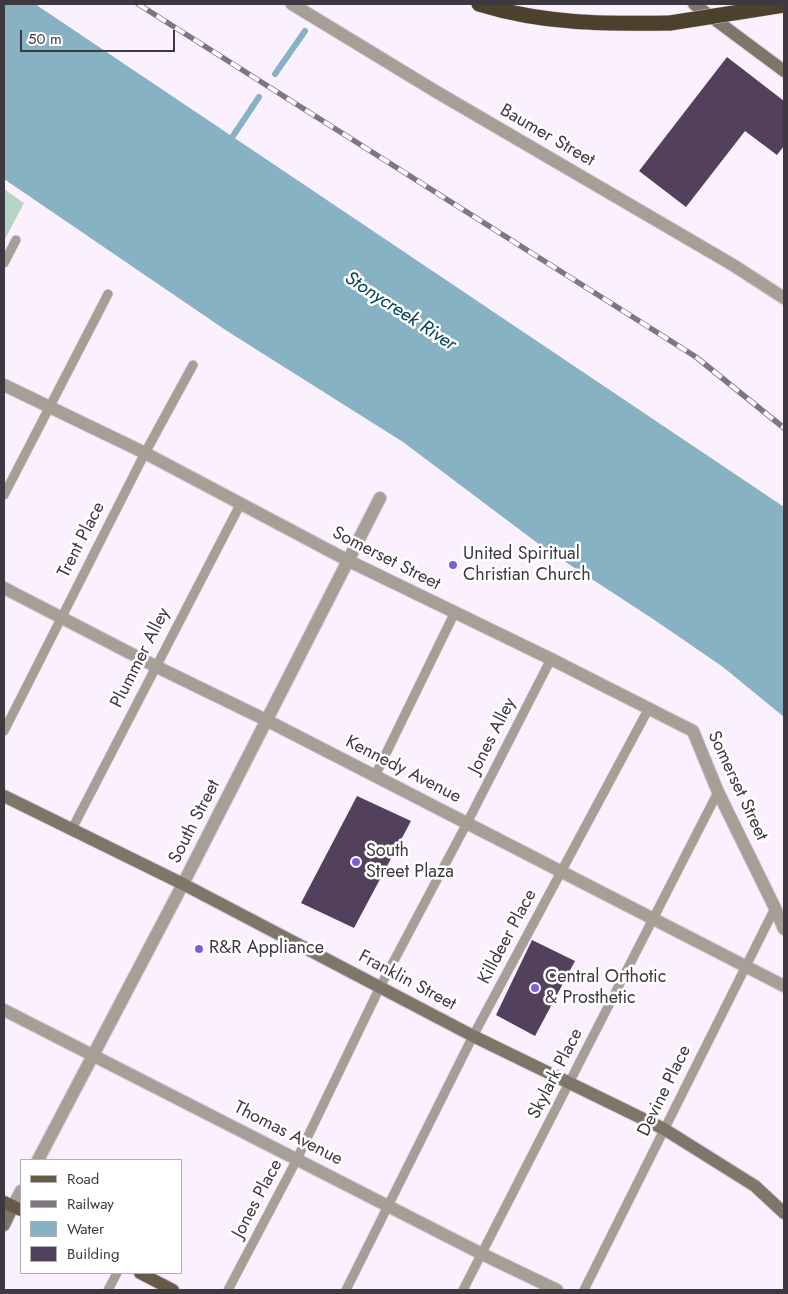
<!DOCTYPE html>
<style>
body{margin:0}
#map{position:relative;width:788px;height:1294px;overflow:hidden;background:#faf0fe;font-family:Jost,sans-serif}
canvas{display:block}
.frame{position:absolute;inset:0;border:5px solid #3e3841;pointer-events:none}
.legend{position:absolute;left:20px;top:1159px;width:162px;height:115px;box-sizing:border-box;background:#fff;border:1px solid #b2afb3;margin:0;padding:6px 9px;list-style:none;font-size:15px;color:#3e3841}
.legend li{display:flex;align-items:center;gap:10px;height:25px}
.legend b{width:25px;border:1px solid #b2afb3}
.scale{position:absolute;left:20px;top:30px;width:155px;height:22px;box-sizing:border-box;border:2px solid #3e3841;border-top:0;padding-left:6px;font-size:15px;line-height:18px;white-space:nowrap;color:#3e3841;-webkit-text-stroke:4px #fff;paint-order:stroke}
</style>
<div id="map">
<canvas width="788" height="1294"></canvas>
<div class="frame"></div>
<ul class="legend">
<li><b style="height:6px;background:#635a48"></b>Road</li>
<li><b style="height:6px;background:#7e7782"></b>Railway</li>
<li><b style="height:14px;background:#86b2c3"></b>Water</li>
<li><b style="height:14px;background:#52405d"></b>Building</li>
</ul>
<div class="scale">50 m</div>
</div>
<script>
const ctx = document.querySelector('canvas').getContext('2d');
ctx.lineJoin = 'round';
function paint(path, color) {
  ctx.fillStyle = color;
  ctx.fill(path, 'evenodd');
}
function trace(path, color, width, dash) {
  ctx.strokeStyle = color;
  ctx.lineWidth = width;
  ctx.lineCap = dash ? 'butt' : 'round';
  ctx.setLineDash(dash || []);
  ctx.stroke(path);
}
function label(font, color, halo, rows, align = 'center') {
  ctx.font = font + ' Jost,sans-serif';
  ctx.lineWidth = 5;
  ctx.setLineDash([]);
  ctx.textBaseline = 'middle';
  ctx.strokeStyle = halo;
  ctx.fillStyle = color;
  for (const [text, x, y, turn = 0] of rows) {
    ctx.save();
    ctx.translate(x, y);
    ctx.rotate((+turn || 0) * Math.PI / 180);
    ctx.textAlign = isNaN(turn) ? turn : align;
    if (halo) ctx.strokeText(text, 0, 0);
    ctx.fillText(text, 0, 0);
    ctx.restore();
  }
}
paint(new Path2D(`
 M4,189L24,203L4,241Z`), '#b5d5c2');
paint(new Path2D(`
 M4,4H35L784,507V717L723,667L653,619L544,548L403,442L227,331L4,179Z`), '#86b2c3');
trace(new Path2D(`
 M275,74L305,31
 M229,142L259,97`), '#86b2c3', 6);
paint(new Path2D(`
 M727,57L784,101V146L777,155L745,131L686,207L639,171Z
 M357,796L411,821L354,928L301,903Z
 M532,940L575,961L535,1036L496,1015Z`), '#52405d');
const lane = new Path2D(`
 M4,263L16,240
 M4,495L108,294
 M4,731L145,453L193,365
 M375,776L455,612
 M72,829L241,503
 M108,1290L117,1273
 M228,1290L295,1163L380,987L467,823L551,659
 M346,1290L473,1036L649,708
 M463,1290L718,792
 M584,1290L775,908`);
const street = new Path2D(`
 M292,4L435,91L733,265L784,298
 M4,385L145,453L347,560L551,659L693,731L718,792L775,908L784,929
 M4,588L155,666L266,720L784,986
 M4,1010L482,1254L557,1290
 M38,1160L183,884L380,498
 M13,1206L21,1191`);
const secondary = new Path2D(`
 M694,4L784,71
 M4,796L183,884L473,1036L664,1129L755,1186L784,1213
 M4,1225L13,1206`);
const primary = new Path2D(`
 M4,1202L21,1210
 M140,1273L173,1290`);
const highway = new Path2D(`
 M479,4C544,24 604,24 670,23`);
trace(lane, '#d4cbd8', 10);
trace(street, '#d4cbd8', 14);
trace(secondary, '#d4cbd8', 14);
trace(primary, '#d4cbd8', 14);
trace(highway, '#d4cbd8', 16);
trace(lane, '#a59f95', 9);
trace(street, '#a59f95', 12);
trace(secondary, '#7e7668', 12);
trace(primary, '#635a48', 12);
trace(highway, '#4c412d', 15);
const rail = new Path2D(`
 M138,4L696,357L784,428`);
trace(rail, '#7e7782', 5.5);
trace(rail, '#fff', 4, [11]);
const highwayBridge = new Path2D(`
 M670,23L784,5`);
trace(highwayBridge, '#d4cbd8', 16, []);
trace(highwayBridge, '#4c412d', 15);
for (const [x, y, r, color] of [
 [453,565,5,"#7f5dd7"],
 [356,862,5,"#7f5dd7"],
 [199,949,5,"#7f5dd7"],
 [535,988,5,"#7f5dd7"]
]) {
  const dot = new Path2D();
  dot.arc(x, y, r, 0, 2 * Math.PI);
  ctx.fillStyle = color;
  ctx.fill(dot);
  trace(dot, '#fff', 2);
}
label('18px', '#3e3841', '#fff', [
 ["Baumer Street",547,136,30],
 ["Trent Place",82,540,-63],
 ["Somerset Street",386,559,27],
 ["Plummer Alley",141,658,-63],
 ["Jones Alley",493,736,-63],
 ["Kennedy Avenue",403,770,27],
 ["Somerset Street",737,786,65],
 ["South Street",195,822,-63],
 ["Killdeer Place",508,937,-62],
 ["Franklin Street",407,981,28],
 ["Skylark Place",556,1074,-63],
 ["Devine Place",665,1091,-64],
 ["Thomas Avenue",288,1134,27],
 ["Jones Place",258,1199,-62]
]);
label('18px', '#3e3841', '#fff', [
 ["United Spiritual",463,555],
 ["Christian Church",463,576],
 ["South",366,852],
 ["Street Plaza",366,873],
 ["R&R Appliance",209,949],
 ["Central Orthotic",545,978],
 ["& Prosthetic",545,999]
], 'left');
label('italic 19px', '#044457', '#fff', [
 ["Stonycreek River",400,312,33]
]);
</script>
